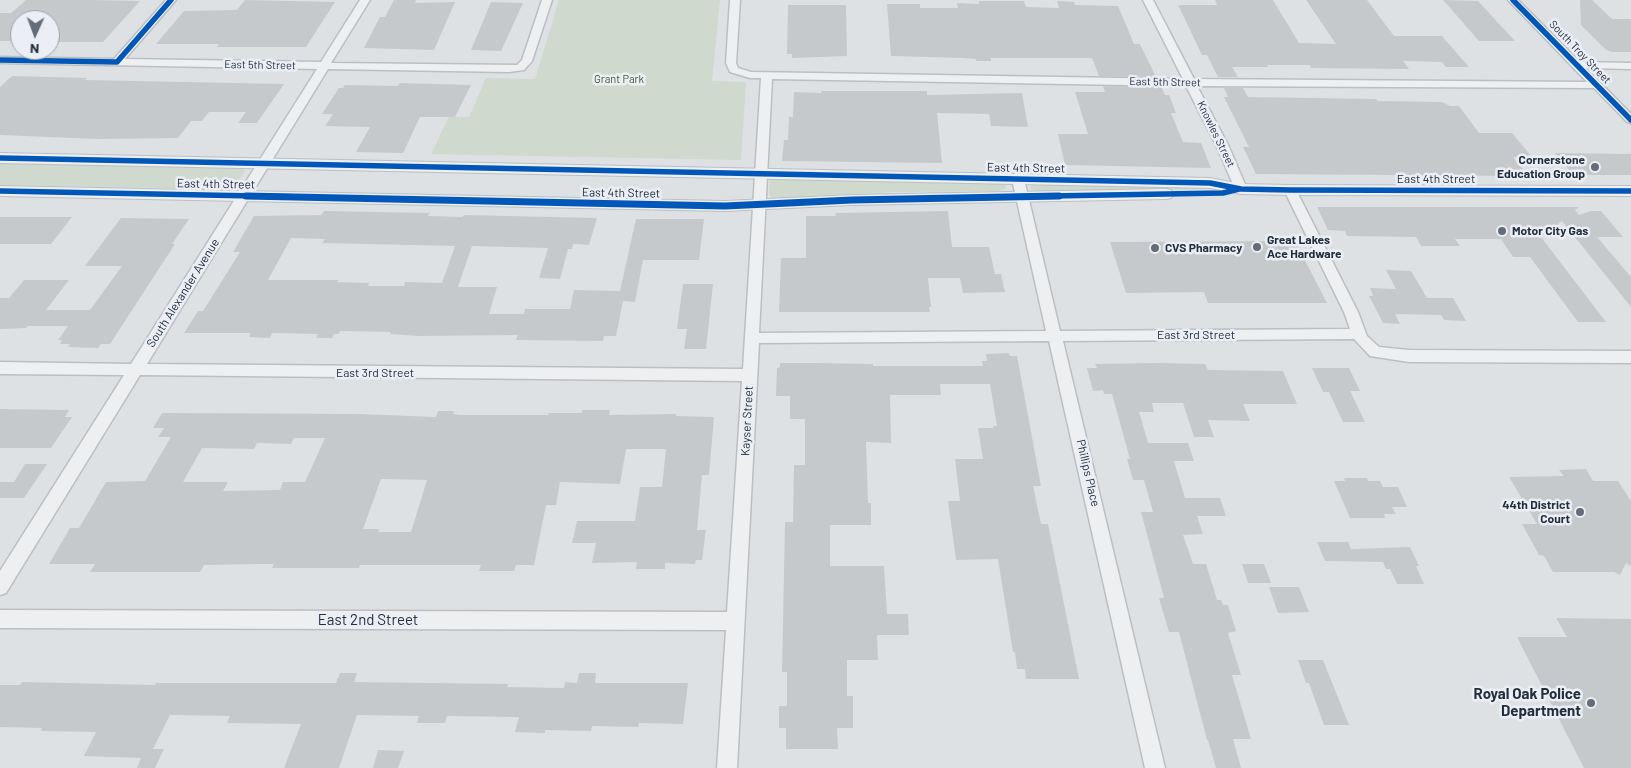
<!DOCTYPE html>
<style>
body{margin:0}
#map{position:relative;width:1631px;height:768px;overflow:hidden;background:#dee1e4;font-family:Barlow,sans-serif}
canvas{display:block}
.north{position:absolute;left:10px;top:10px;width:50px;height:50px;box-sizing:border-box;background:#ebeff5;border:1px solid #9ba2ac;border-radius:50%;rotate:182deg;font-size:14px;font-weight:700;line-height:20px;text-align:center;color:#242f3e}
.north::after{content:'';display:block;margin:auto;width:18px;height:22px;background:#656d78;clip-path:polygon(50% 0,100% 100%,50% 72%,0 100%)}
</style>
<div id="map">
<canvas width="1631" height="768"></canvas>
<div class="north">N</div>
</div>
<script>
const ctx = document.querySelector('canvas').getContext('2d');
ctx.lineJoin = 'round';
function paint(path, color) {
  ctx.fillStyle = color;
  ctx.fill(path, 'evenodd');
}
function trace(path, color, width, dash) {
  ctx.strokeStyle = color;
  ctx.lineWidth = width;
  ctx.lineCap = dash ? 'butt' : 'round';
  ctx.setLineDash(dash || []);
  ctx.stroke(path);
}
function label(font, color, halo, rows, align = 'center') {
  ctx.font = font + ' Barlow,sans-serif';
  ctx.lineWidth = 5;
  ctx.setLineDash([]);
  ctx.textBaseline = 'middle';
  ctx.strokeStyle = halo;
  ctx.fillStyle = color;
  for (const [text, x, y, turn = 0] of rows) {
    ctx.save();
    ctx.translate(x, y);
    ctx.rotate((+turn || 0) * Math.PI / 180);
    ctx.textAlign = isNaN(turn) ? turn : align;
    if (halo) ctx.strokeText(text, 0, 0);
    ctx.fillText(text, 0, 0);
    ctx.restore();
  }
}
paint(new Path2D(`
 M559,0H720L712,81L746,82L741,160L431,154L449,117H469L486,78L535,79Z
 M0,162L239,167L244,169L245,171L235,185L224,189L0,185Z
 M776,178L1004,183L1007,188L999,191L897,192L772,198L769,194L770,179Z
 M1031,184L1220,187L1221,189L1037,191L1030,189Z`), '#cfd9ce');
paint(new Path2D(`
 M26,0H92L140,1L103,42H50V20H20V32L10,41H0V13H11Z
 M245,0L335,2L306,47H217L219,44H156L184,11L237,10Z
 M394,0H416L415,3L455,2L434,50L364,48L380,17H385Z
 M1215,0H1273L1299,43L1336,44L1306,0H1367L1394,36H1442L1469,67H1446L1442,62L1403,61L1409,69L1311,68L1310,65H1267L1268,67H1232L1238,77H1218L1207,55H1202L1178,5H1217Z
 M1443,0L1478,1L1515,41H1479Z
 M1580,0H1592L1612,19H1631V52H1612L1606,50L1581,25Z
 M979,1H1024L1026,7L1059,8L1057,1L1074,2L1075,5L1118,6L1134,44H1140L1156,77L1099,76L1092,58H991V61H976V59L962,58L891,56L887,4H920V8H958L957,3L979,4Z
 M491,2L523,3L501,51L471,50Z
 M788,5H846L847,56L792,58V54H787Z
 M12,76L87,78L85,80L284,84L257,123H238L246,112H209L202,121H191L178,138L96,139L0,135V87Z
 M400,83L471,85L455,117H420L403,153L356,152L370,127L325,126L333,114H322L339,88H343L345,85L398,86Z
 M1103,86L1161,87L1165,95H1169L1176,113H1171L1183,142L1201,143L1211,168L1065,165L1058,134H1088L1075,92H1105Z
 M1224,88H1243L1248,97L1376,99L1378,101L1442,102L1450,106H1459L1479,133H1512L1532,157H1513L1528,176L1256,174L1243,147H1249L1224,97H1228Z
 M821,91H927V95L1022,93L1028,127L991,126L989,114L937,113L942,163L782,161L784,140H788L789,117H793L794,92L821,93Z
 M1555,153L1631,154V175H1573Z
 M1317,207H1579L1575,210L1579,215L1591,211H1601L1623,237H1597L1631,277V307L1562,221L1541,237L1606,322H1578L1530,257H1513L1501,239H1455L1460,246H1421L1416,237L1347,236L1345,231L1328,230Z
 M324,211L430,213L428,216L462,217L465,215L597,218L589,245L573,244L572,249H568L560,279L539,278L548,248L472,246L458,287H497L489,314H524L525,309H570L574,290L620,291L636,219H704L699,260H643L635,302L623,301L616,336H604L603,341L516,340L518,335L419,336L390,334L391,332L340,331L339,334H334L332,338H316L318,334L272,333L270,338L249,337L251,333H184L198,311H203L240,252H233L254,216L321,215ZM291,238L325,239L322,243L455,246L442,283L405,282L404,286H368L369,283L337,282L339,280H268Z
 M948,211L952,247H989L995,274H1001L1005,292L963,293L960,278H928L931,307H929L930,312H779L781,258H806V216H836L835,213Z
 M0,217H72L51,244H0Z
 M121,218L189,219L172,244H175L110,344H101L98,348L68,347L70,344H60L62,340H58L68,326H28L26,328L0,329V298H9L24,280H69L46,310H90L122,266H85Z
 M1295,241L1327,303H1208L1204,292L1126,293L1110,242Z
 M1386,270L1411,271L1427,298H1453L1466,321L1444,320L1441,315L1395,314L1400,324L1383,323L1369,296H1373L1370,288L1396,289Z
 M683,284H713L706,349H684L687,329H677Z
 M1009,353L1010,356H1017L1041,486H1033L1041,524H1048L1079,679H1026L1025,669H1017L1015,652H1013L998,559L956,560L948,501H960L955,459H983L978,428H994L993,426H997L990,384H940L941,395H890L891,443L866,442L868,503H871V525H830V566H884L887,614H908L909,635H877L878,660H847V696H853V728H837L838,749H786V728H779V706H787V672H782L785,522H793L794,465H805V419H790V396H776L777,368L780,367V363H816L873,364V366H983L982,361H987L986,354Z
 M1156,363L1205,364L1208,370L1283,371L1297,404H1243L1250,421L1208,420L1214,437H1194L1183,403H1152L1154,412H1139L1148,443H1188L1194,461H1174L1185,498H1220L1226,516H1197L1203,534L1183,535L1193,564H1206L1217,600H1221L1223,605H1228L1236,631L1228,633L1241,675H1232L1251,739H1233L1241,768H1216L1208,740H1207L1179,632H1169L1159,598H1164L1141,512H1153L1144,480H1133L1127,459H1130L1112,394H1104L1103,390L1093,391L1087,368H1097L1095,364Z
 M1312,368H1349L1360,391H1350L1365,422H1343L1329,392H1323Z
 M0,409L69,410L65,417H72L51,448H0Z
 M582,410H610L609,415L676,414V416L714,417L709,475H702L697,530H706L702,560H696L695,564L665,563V569H636L637,562L592,563L596,543H572L577,521H635L640,487H662L666,449H626L620,484L560,482L556,505H546L534,565H516L514,571H479L481,565H360L359,568H272L274,564H258L204,565L200,572H90L95,564H49L70,528H79L106,482L145,481L171,437H158L164,428H153L162,413L359,414L436,417L438,411H454L453,414L460,415H548L549,413H582ZM294,438H325L305,482H283L280,490L223,491L228,482H183L202,448L254,449L257,443L291,444ZM381,479L427,480L411,532H378L379,529H363Z
 M25,464H47L24,498H0V482H14Z
 M1586,469L1593,481H1618L1631,501V566L1626,563L1620,575L1614,572H1553L1544,556L1539,555L1522,524H1537L1509,477L1564,476L1559,470Z
 M1344,478H1367L1368,481H1380L1383,487H1398L1407,507H1392L1396,514H1384L1385,518H1350L1334,481H1345Z
 M1317,542H1348L1351,549L1410,547L1419,566H1416L1424,584H1397L1390,569H1386L1383,562L1325,561Z
 M1242,564H1264L1271,583H1248Z
 M1269,587H1299L1309,612L1278,613Z
 M1556,618L1631,619V768H1584L1517,637H1567Z
 M1298,660H1323L1349,725H1324L1309,683H1306Z
 M340,673H357L354,682L508,684L507,687L564,688L565,682L577,683L579,673H596L595,683H688L683,724L639,723L638,727L592,726L591,731L545,730V733L515,732L519,717L447,716L445,723H417L419,716L357,715L339,768H284L301,724L227,723L230,716L170,715L153,749H164L155,768H137L141,758L84,756L96,732L41,731L42,728L0,727V685H20L22,682L155,685L156,683H336Z
 M378,750L404,751L398,768H373Z`), '#c6c9cc');
const minor = new Path2D(`
 M166,0H176L125,59L321,62L360,0H370L331,63L517,65L522,60L542,0H552L532,61L524,70L509,72L328,69L147,364L743,369L761,78H750L730,72L726,63L730,0H740L736,63L738,68L751,72L1183,79L1143,0H1153L1194,79L1587,82L1508,0H1518L1580,62L1631,63V69L1586,68L1631,114V123L1627,122L1594,88L1197,86L1229,147L1247,189L1241,193L1235,189L1217,147L1186,86L772,79L759,333L1046,331L1012,179L1018,175L1024,179L1060,331L1350,329L1344,312L1284,190L1290,186L1296,190L1358,312L1367,336L1379,347L1409,350L1631,351V363L1409,362L1370,356L1354,339L1063,341L1165,768H1145L1049,341L759,343L737,768H717L726,630L0,628V610L727,612L742,381L140,375L6,593L0,595V571L124,375L0,374V362L131,364L317,69L0,63V57L114,59Z`);
const tertiary = new Path2D(`
 M0,153L1210,178L1241,184L1290,185L1631,186V196L1290,195L1241,194L1210,188L0,163Z
 M0,186L725,201L852,195L1166,189L1171,190L1174,194L1171,198L1166,199L852,205L725,211L0,196Z`);
trace(minor, '#bcbfc2', 3);
trace(tertiary, '#bcbfc2', 2);
paint(minor, '#edeff1');
paint(tertiary, '#edeff1');
trace(new Path2D(`
 M1513,0L1631,120
 M0,60L117,62L171,0
 M0,158L1210,183L1241,189L1290,190L1631,191
 M0,191L306,197
 M993,197L1223,193L1239,189`), '#0057b8', 5.5);
trace(new Path2D(`
 M246,196L725,206L852,200L1059,196`), '#0057b8', 7);
for (const [x, y, r, color] of [
 [1595,167,5,"#656d78"],
 [1502,231,5,"#656d78"],
 [1257,247,5,"#656d78"],
 [1155,248,5,"#656d78"],
 [1580,512,5,"#656d78"],
 [1591,703,5,"#656d78"]
]) {
  const dot = new Path2D();
  dot.arc(x, y, r, 0, 2 * Math.PI);
  ctx.fillStyle = color;
  ctx.fill(dot);
  trace(dot, '#ebeff5', 2);
}
label('11px', '#242f3e', '#ebeff5', [
 ["South Troy Street",1580,52,46],
 ["East 5th Street",260,65,1],
 ["East 5th Street",1165,82,1],
 ["Knowles Street",1216,134,64]
]);
label('11px', '#3b5b31', '#ebeff5', [
 ["Grant Park",619,79]
]);
label('bold 12px', '#242f3e', '#ebeff5', [
 ["Cornerstone",1585,160,"right"],
 ["Education Group",1585,174,"right"],
 ["Motor City Gas",1512,231],
 ["Great Lakes",1267,240],
 ["Ace Hardware",1267,254],
 ["CVS Pharmacy",1165,248],
 ["44th District",1570,505,"right"],
 ["Court",1570,519,"right"]
], 'left');
label('12px', '#242f3e', '#ebeff5', [
 ["East 4th Street",1026,168,1],
 ["East 4th Street",1436,179],
 ["East 4th Street",216,184,1],
 ["East 4th Street",621,193,1],
 ["South Alexander Avenue",183,293,-58],
 ["East 3rd Street",1196,335],
 ["East 3rd Street",375,373],
 ["Kayser Street",747,421,-87],
 ["Phillips Place",1088,473,77]
]);
label('15px', '#242f3e', '#ebeff5', [
 ["East 2nd Street",368,620]
]);
label('bold 15px', '#242f3e', '#ebeff5', [
 ["Royal Oak Police",1581,694],
 ["Department",1581,711]
], 'right');
</script>
